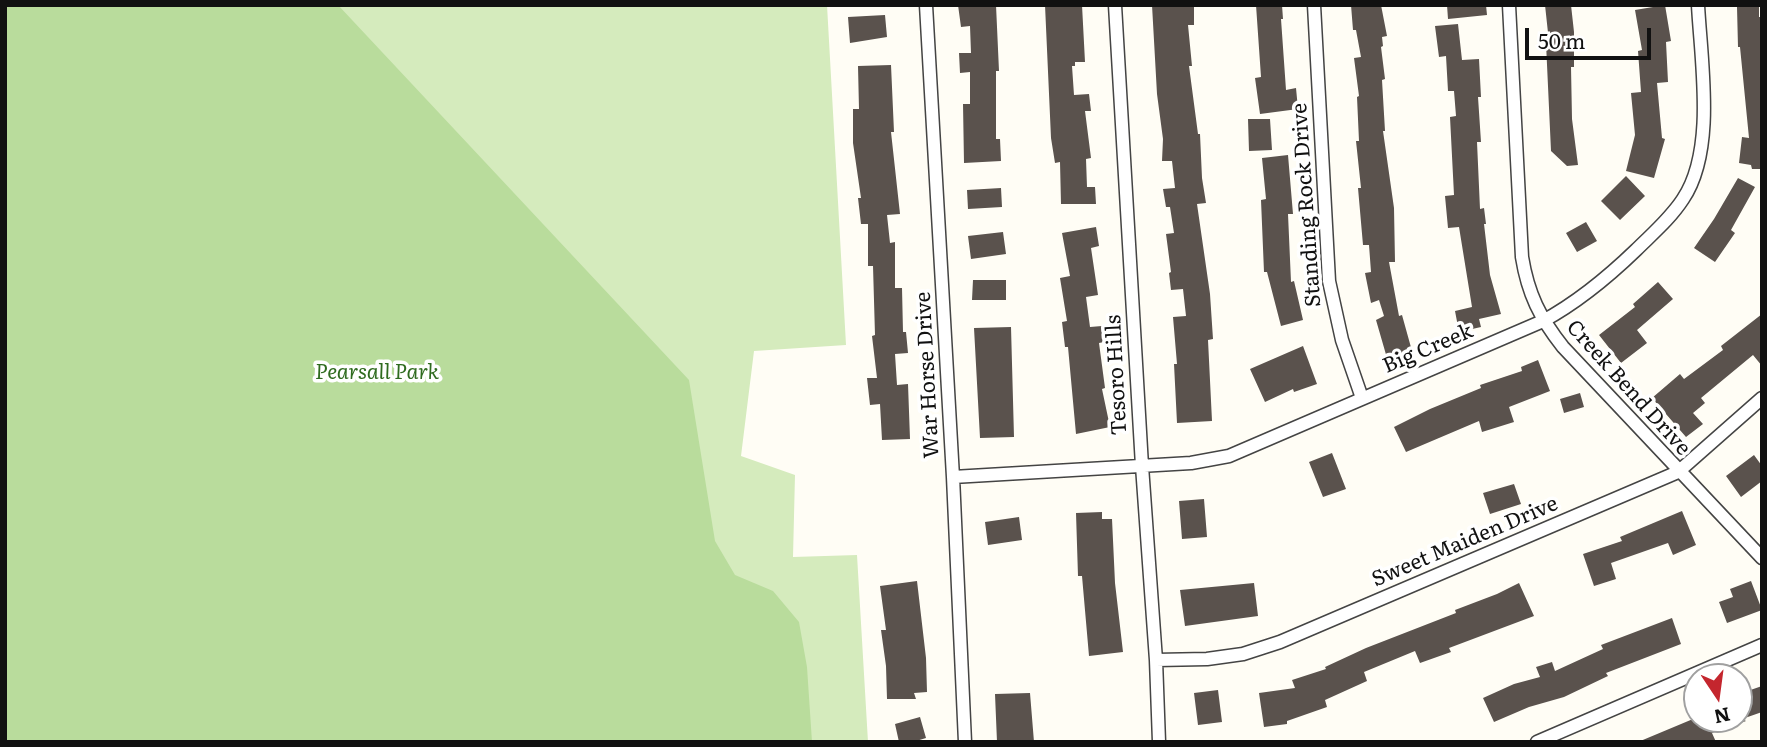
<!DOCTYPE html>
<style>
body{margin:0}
#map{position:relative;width:1767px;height:747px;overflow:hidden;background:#fffdf5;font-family:Literata,serif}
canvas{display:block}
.frame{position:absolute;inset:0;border:7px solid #111;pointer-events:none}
.north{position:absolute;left:1683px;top:663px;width:70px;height:70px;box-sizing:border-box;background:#fff;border:2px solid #a0a0a0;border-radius:50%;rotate:167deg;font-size:19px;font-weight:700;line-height:28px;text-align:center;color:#111}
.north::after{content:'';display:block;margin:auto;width:24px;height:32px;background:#c4262e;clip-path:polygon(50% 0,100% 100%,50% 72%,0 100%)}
.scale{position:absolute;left:1525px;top:28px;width:126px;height:32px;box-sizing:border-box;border:4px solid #111;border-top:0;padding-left:9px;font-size:21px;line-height:24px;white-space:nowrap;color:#111;-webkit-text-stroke:5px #fff;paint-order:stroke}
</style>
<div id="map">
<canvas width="1767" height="747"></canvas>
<div class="frame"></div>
<div class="north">N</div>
<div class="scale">50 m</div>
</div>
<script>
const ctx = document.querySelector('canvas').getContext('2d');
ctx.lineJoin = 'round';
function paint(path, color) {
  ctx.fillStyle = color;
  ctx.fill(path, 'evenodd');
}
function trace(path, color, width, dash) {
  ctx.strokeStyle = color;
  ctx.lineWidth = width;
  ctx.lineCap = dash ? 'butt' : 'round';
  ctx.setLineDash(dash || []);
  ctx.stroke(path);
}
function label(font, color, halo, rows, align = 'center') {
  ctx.font = font + ' Literata,serif';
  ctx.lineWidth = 7;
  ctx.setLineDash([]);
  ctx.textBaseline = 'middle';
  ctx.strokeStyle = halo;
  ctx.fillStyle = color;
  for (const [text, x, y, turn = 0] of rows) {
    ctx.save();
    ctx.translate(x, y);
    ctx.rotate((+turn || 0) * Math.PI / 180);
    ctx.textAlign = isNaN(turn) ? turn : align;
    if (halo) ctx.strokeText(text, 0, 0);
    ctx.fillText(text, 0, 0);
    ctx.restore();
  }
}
paint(new Path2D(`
 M5,5H827L846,345L754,351L741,456L795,475L793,557L857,555L868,742H5Z`), '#d5ebbd');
paint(new Path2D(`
 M5,5H338L689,380L715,541L735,575L773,591L799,622L807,667L812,742H5Z`), '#b9dc9c');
paint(new Path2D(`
 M958,5H996L999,71H996V139H1000L1001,161L964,163L963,104H970V72L960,73L959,53H971L970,26L961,27Z
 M1045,5H1082L1085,62H1075V66H1072L1074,95L1089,94L1091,111H1085L1091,158L1086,159L1087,187H1095L1096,204H1061L1060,162L1055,163L1051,138Z
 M1152,5H1194V25H1188L1192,66H1189L1198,134H1200L1202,178L1206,203L1197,204L1210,294L1213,339L1208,340L1212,421L1177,423L1174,364H1177L1173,317L1186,316L1183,289L1171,290L1169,273L1171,272L1166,234L1174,233L1170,207H1166L1163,189L1175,188L1172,161H1162L1163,139L1157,94Z
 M1256,5H1282L1283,19H1281L1286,90L1296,88L1298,109L1260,114L1255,78L1261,77Z
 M1351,5H1381L1387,36L1382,37L1383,46L1381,47L1385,79L1382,80L1385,131H1383L1394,208L1395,262H1389L1399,316L1402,315L1412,351L1387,358L1376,320L1384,316L1379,300L1371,303L1365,273L1371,272L1369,245H1363L1358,188H1361L1356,141H1359L1357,97L1359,96L1354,58L1361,57L1356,30H1353Z
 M1447,5H1486L1487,15L1448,19Z
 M1545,5H1571L1574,32V67H1571L1572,119L1578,165L1567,166L1551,151L1546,43L1549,42Z
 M1665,5L1671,41L1666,42L1668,82L1657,83L1662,138L1665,139L1654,178L1626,171L1635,135L1631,93L1641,92L1638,51L1642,50L1635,10Z
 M1737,7H1759V17H1762V169H1752L1751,165L1739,163L1742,137L1749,138L1740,47H1738Z
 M885,15L887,37L850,43L848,17Z
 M1458,24L1462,60L1479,59L1481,97H1478L1481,142H1477L1480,209L1484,208L1486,224H1484L1490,275L1501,314L1479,319L1481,327L1459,332L1455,311L1472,307L1459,227L1448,228L1445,196L1454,195L1450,117L1456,116L1454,91H1448L1446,56L1439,57L1435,26Z
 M891,65L894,132H891L900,214L887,215L890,243L895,242V288H902L903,332H906L908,353L895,354L897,385L908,384L910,439L882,440L880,404L870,405L867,378H877L872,336L875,335L873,266H868V224H861L858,198H861L853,143V109H859L858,66Z
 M1248,119H1270L1272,150L1249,151Z
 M1288,155L1293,214H1288L1291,282L1294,281L1303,320L1281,326L1267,272H1264L1261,200L1266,199L1262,158Z
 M1626,176L1645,196L1620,220L1601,201Z
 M1738,178L1755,187L1731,230L1735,233L1715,262L1694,248L1714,219Z
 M1001,188L1002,207L968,209L967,190Z
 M1586,222L1597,241L1577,252L1566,233Z
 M1096,227L1099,246L1091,248L1098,295L1086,297L1090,327L1102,326L1104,342L1099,343L1105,388L1102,389L1110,427L1076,434L1068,347H1065L1062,322L1067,321L1060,278L1070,276L1062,233Z
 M1003,232L1006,254L971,259L968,236Z
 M973,280H1006V300H972Z
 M1658,282L1673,299L1637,330L1647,343L1621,363L1599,335L1635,307L1633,304Z
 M1762,314V366L1753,355L1701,398L1705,403L1693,413L1703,424L1686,437L1652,398L1680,374L1684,379L1723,350L1721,346Z
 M1011,327L1014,437L980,438L974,328Z
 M1303,346L1317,384L1294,392L1293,389L1265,402L1250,369Z
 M1538,360L1550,391L1509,407L1514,422L1482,432L1479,421L1406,452L1394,427L1430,409L1481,388L1480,385L1522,371L1521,367Z
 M1580,393L1584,407L1564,413L1560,399Z
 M1332,453L1346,489L1323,497L1309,462Z
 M1754,455L1762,466V481L1741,497L1726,476Z
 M1514,484L1521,504L1490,514L1483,493Z
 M1204,499L1207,537L1182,539L1179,501Z
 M1682,511L1696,545L1673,555L1668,543L1611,563L1616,579L1594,586L1583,554L1622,541L1620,537Z
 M1102,512V519H1112L1115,583L1123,652L1089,656L1082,576H1078L1076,513Z
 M1019,517L1022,540L988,545L985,522Z
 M917,581L926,658L927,692L914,693L916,699H887L886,666L881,630H886L880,586Z
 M1751,581L1762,610L1727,623L1719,602L1733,597L1730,589Z
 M1254,583L1258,616L1185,626L1180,590Z
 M1519,583L1534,616L1449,648L1451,652L1420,663L1415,651L1364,672L1367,681L1325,700L1327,707L1287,721V724L1264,727L1259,693L1295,688L1292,680L1326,669L1325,667L1366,648L1456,613L1455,610L1497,594Z
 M1672,618L1681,644L1606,673L1608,676L1564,697L1529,707L1494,722L1483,698L1514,684L1540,677L1536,667L1552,662L1555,671L1603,649L1601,645Z
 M1762,686V712L1742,719L1746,721L1712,733L1716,742H1638L1693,719H1739V694Z
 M1218,690L1222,722L1198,725L1194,693Z
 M1030,693L1034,742H997L995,694Z
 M920,717L926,738L913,742H899L895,724Z`), '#5a524d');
const street = new Path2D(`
 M926,5L953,477L965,742
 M1115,5L1142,466L1156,660L1159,742
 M1314,5L1329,281L1342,340L1362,398
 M1509,5L1522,257C1528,294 1540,318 1563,347L1762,558
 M953,477L1191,463L1229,456L1543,321C1578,302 1607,278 1636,250C1652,234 1670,219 1683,199C1716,150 1701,62 1698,5
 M1156,660L1207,659L1243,654L1280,642L1678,472L1762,398
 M1537,742L1762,645`);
trace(street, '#444', 15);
trace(street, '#fff', 12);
label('21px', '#111', '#fff', [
 ["Standing Rock Drive",1307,205,-94],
 ["Big Creek",1428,349,-23],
 ["War Horse Drive",928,375,-93],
 ["Tesoro Hills",1117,375,-93],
 ["Creek Bend Drive",1628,388,48],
 ["Sweet Maiden Drive",1465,542,-23]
]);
label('italic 21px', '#2f6b1f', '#fff', [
 ["Pearsall Park",377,373]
]);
</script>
